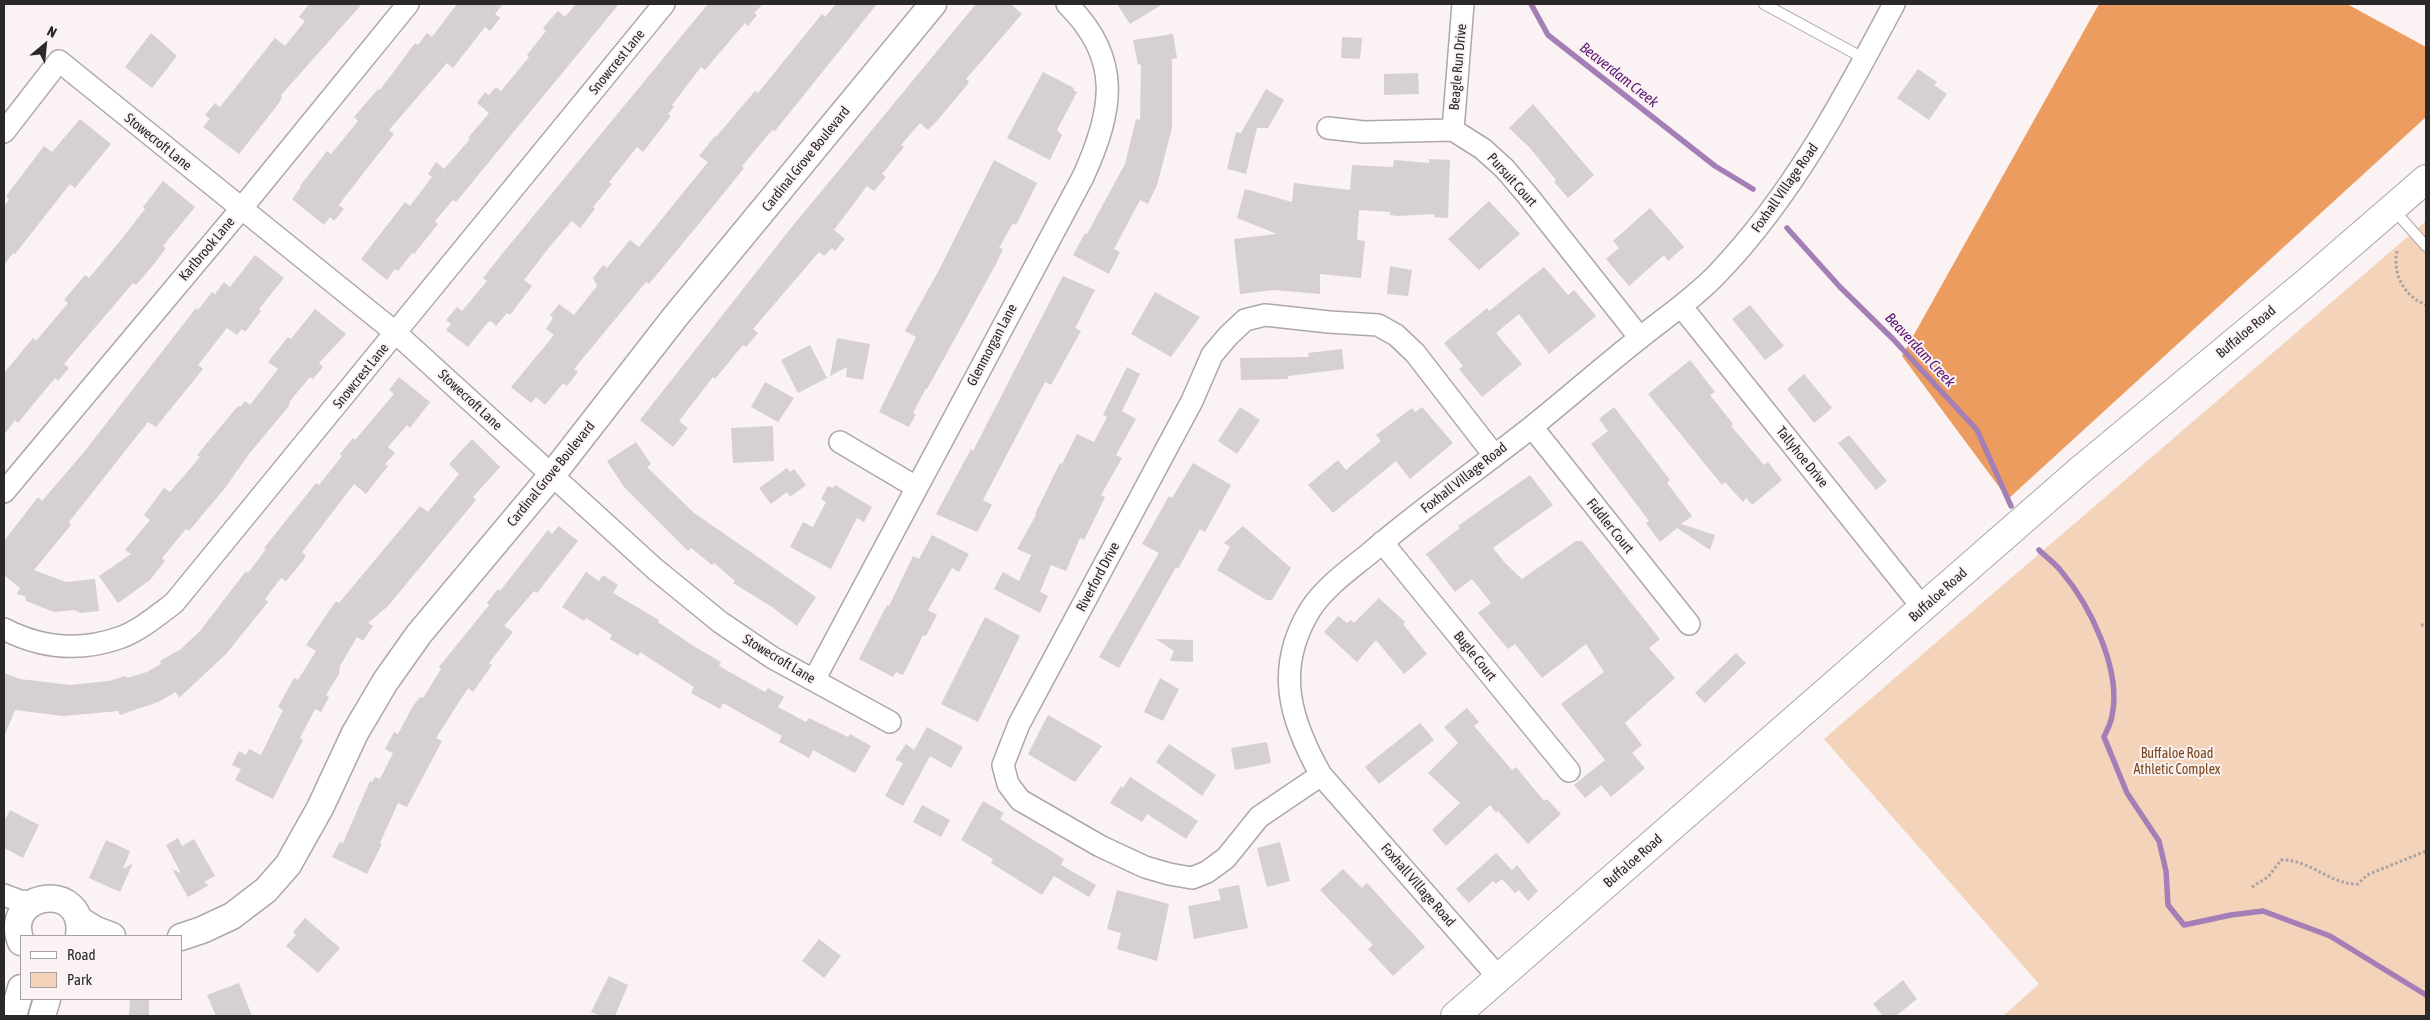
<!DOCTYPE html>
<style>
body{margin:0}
#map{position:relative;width:2430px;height:1020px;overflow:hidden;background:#faf2f3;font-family:"Asap Condensed",sans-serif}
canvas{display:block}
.frame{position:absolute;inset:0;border:5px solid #2b2829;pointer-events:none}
.legend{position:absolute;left:20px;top:935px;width:162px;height:65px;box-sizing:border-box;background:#faf2f3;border:1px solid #a7a1a2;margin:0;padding:6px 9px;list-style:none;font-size:15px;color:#2b2829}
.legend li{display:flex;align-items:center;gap:10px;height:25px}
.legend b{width:25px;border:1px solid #a7a1a2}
.north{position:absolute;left:20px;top:20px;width:50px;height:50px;-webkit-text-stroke:4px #faf2f3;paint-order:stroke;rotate:28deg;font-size:14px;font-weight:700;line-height:20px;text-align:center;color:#2b2829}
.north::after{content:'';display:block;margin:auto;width:18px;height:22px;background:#2b2829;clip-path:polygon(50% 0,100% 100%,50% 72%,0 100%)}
</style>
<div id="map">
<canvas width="2430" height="1020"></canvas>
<div class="frame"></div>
<ul class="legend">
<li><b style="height:6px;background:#fff"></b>Road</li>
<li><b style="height:14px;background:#f4d3bb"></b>Park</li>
</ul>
<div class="north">N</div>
</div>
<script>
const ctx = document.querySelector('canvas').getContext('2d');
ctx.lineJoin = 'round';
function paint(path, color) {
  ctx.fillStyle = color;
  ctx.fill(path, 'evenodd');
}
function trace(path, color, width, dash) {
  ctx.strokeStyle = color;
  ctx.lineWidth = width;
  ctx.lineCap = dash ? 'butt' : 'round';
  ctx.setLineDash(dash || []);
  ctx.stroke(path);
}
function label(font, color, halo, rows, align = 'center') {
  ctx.font = font + ' "Asap Condensed",sans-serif';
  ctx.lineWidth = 4;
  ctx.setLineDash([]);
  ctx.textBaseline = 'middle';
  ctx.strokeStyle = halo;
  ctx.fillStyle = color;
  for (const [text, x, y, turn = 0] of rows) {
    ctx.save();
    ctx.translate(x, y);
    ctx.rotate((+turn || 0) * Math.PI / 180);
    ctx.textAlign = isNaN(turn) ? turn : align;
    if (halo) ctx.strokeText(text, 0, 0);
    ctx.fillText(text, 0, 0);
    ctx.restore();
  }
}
paint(new Path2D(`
 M2426,221V1016H2003L2039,984L1824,739Z`), '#f4d3bb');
paint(new Path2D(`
 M2099,4H2347L2426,47V117L2008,499L1902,356Z`), '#ec9c5e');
trace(new Path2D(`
 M1531,4L1548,35L1715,166L1753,189
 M1787,228L1840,287L1893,339L1977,430L2011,506
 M2039,550C2046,557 2055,563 2061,571C2090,605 2122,670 2112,716C2111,723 2107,730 2104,737L2127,793L2159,841L2166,871L2168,905L2184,925L2231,915L2263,911L2330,936L2426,995`), '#a47eb6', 5.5);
paint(new Path2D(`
 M309,4H362L281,95L282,97L279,103L239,154L203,127L210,119L205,115L215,103L220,107L275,38L285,46L305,21L299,17Z
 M457,4H503L495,14L500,18L490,31L485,27L453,68L447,63L389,130L394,134L344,198L339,205L344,209L334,221L330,217L324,225L292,199L301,187L300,186L327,151L331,154L358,121L354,117L378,89L380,90L415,43L418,45L427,33L432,37Z
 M576,4H619L456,202L453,200L435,221L438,224L414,254L412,253L398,271L395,269L387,280L361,259L405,202L410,206L432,177L428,174L436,162L444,169L470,139L468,138L489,113L477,103L485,92L489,95L496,87L501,91L529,57L527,55L546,31L543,28L558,11L565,17Z
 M708,4H763L754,13L757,15L748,26L745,23L705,70L701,67L672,105L674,107L668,114L671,116L643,152L637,147L609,182L612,184L593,207L595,209L580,228L572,221L551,245L524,280L532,286L510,315L507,313L496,326L491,321L488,322L468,347L446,330L451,324L446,320L457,307L462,311L487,281L483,278L502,254Z
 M836,4H877L775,131L772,130L742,166L744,168L702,220L649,284L646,282L574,369L578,372L567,386L563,383L545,405L536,397L531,403L511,387L554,335L546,329L553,318L550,315L559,304L574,315L597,286L593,278L603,265L607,268L630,240L639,247L708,162L699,156L715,136L716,137L755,91L758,93L822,14L825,17Z
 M976,4H1011L1022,14L966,79L969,81L967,85L936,122L928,130L920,123L901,145L904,147L882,174L886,177L874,191L867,186L834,230L845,239L835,251L832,248L824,256L819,252L753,329L758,333L746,347L743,345L715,379L713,377L679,421L688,428L673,447L640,420L791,228Z
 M1117,4H1163L1130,24Z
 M151,33L177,56L152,88L125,67Z
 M1173,34L1177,58L1172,59V128L1157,185L1148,204L1140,200L1114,249L1120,252L1109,274L1073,255L1085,233L1087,234L1125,164L1136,119L1140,120L1141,64L1138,65L1133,40Z
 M1342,37L1362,38L1360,59L1341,58Z
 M1918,69L1937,82L1934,85L1947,94L1929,120L1897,98Z
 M1043,72L1074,88L1073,90L1077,92L1057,130L1062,135L1050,160L1007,138Z
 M1418,73L1419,94L1384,95V74Z
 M1266,89L1284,100L1268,128H1257L1246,174L1227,169L1236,132L1241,133Z
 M1533,104L1594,175L1568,198L1554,182L1556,180L1530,148L1509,128Z
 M80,119L111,144L75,188L70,184L15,254L13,253L4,265V207L9,199L6,196L44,146L52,152Z
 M1429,159L1450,160L1448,218L1434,217V214L1398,216L1390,215V212L1359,210L1357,240L1365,241L1361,278L1320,274V294L1274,290L1240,294L1234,239L1277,234L1237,218L1245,189L1292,202L1294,183L1350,190L1352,165L1393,167L1394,160L1429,163Z
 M994,160L1037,183L1016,225L1013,223L999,248L1003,249L996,264L927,389L926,388L913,413L916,414L909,427L879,412L916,337L905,331L939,270Z
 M163,181L195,207L163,246L166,248L154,264L136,285L133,283L64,364L69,368L58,381L55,378L18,423L15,420L4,435V373L33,338L36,341L68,303L64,300L85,275L89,278L120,241L145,209L143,207Z
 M1489,201L1520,234L1479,270L1448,239Z
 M1650,208L1684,247L1668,261L1664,255L1629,286L1606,259L1619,248L1613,241Z
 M255,255L284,278L259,309L261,311L245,332L242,329L237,335L227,328L198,365L203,369L182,395L156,427L148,422L69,522L71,525L34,570L66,582L95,579L99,611L81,613L74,610L54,612L26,601L25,596L17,594L20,588L4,575V541L38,497L42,501L84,452L196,308L198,310L212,292L215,294L224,282L230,287Z
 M1390,266L1412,270L1408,296L1387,294Z
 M1544,267L1568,295L1574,290L1596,316L1549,354L1519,314L1496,333L1522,364L1482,397L1459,369L1463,366L1444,343L1487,308L1489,311Z
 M1063,276L1095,290L1075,328L1081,331L1051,385L1045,382L983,500L992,505L977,532L936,514L971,449L973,451Z
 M1155,292L1200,317L1171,357L1131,334Z
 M1750,305L1784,346L1765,360L1732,319Z
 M315,309L346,334L319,363L323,367L313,379L310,377L290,401L289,406L249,454L225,488L189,531L186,529L162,558L165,561L150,580L118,603L99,576L131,554L125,550L150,520L144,515L164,488L170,492L200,457L197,455L238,406L240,407L245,401L250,405L278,369L268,362L288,337L291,339Z
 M837,338L870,344L863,380L846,377L847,367L830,376Z
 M810,345L827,378L798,393L781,360Z
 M1342,349L1344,369L1288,376V379L1241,380L1240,358L1309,357L1308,353Z
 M1690,360L1715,392L1710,395L1733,424L1731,426L1764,465L1768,462L1782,480L1752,505L1746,498L1743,502L1725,482L1722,485L1648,394Z
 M1127,367L1140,374L1122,411L1136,419L1116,455L1122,458L1101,495L1105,497L1092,524L1084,540L1080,538L1066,571L1051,565L1040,592L1048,596L1040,613L994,589L1003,572L1019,581L1031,555L1017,549L1036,515L1035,514L1060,463L1062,464L1077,434L1094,442L1107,417L1103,415Z
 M1804,374L1832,408L1814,423L1787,389Z
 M399,377L430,402L410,428L407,425L388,447L395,453L385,464L388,466L366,494L354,484L302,552L306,556L302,562L286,581L281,578L265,599L268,602L226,654L179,698L176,692L158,702L120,715L118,711L63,716L15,710L4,737V673L20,679L70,685L109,681L126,676L127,678L147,672L161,664L160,661L181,649L200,631L246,571L248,573L266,549L264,548L316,483L319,485L342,456L340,454L353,438L355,440L394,394L389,390Z
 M765,382L794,398L778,422L751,407Z
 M1240,407L1260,420L1237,454L1218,441Z
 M1422,407L1453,443L1410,479L1396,461L1333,513L1308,485L1338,460L1346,470L1381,441L1376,435L1412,408L1415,412Z
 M1614,407L1670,480L1667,483L1692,516L1681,524L1715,535L1710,550L1677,528L1660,542L1646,523L1649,521L1591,444L1608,431L1599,419Z
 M773,426L774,461L733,463L731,428Z
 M1849,435L1887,481L1876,490L1838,443Z
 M472,439L500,467L473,497L476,500L388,606L368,623L373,626L363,641L357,637L340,666L339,674L326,695L329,697L321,712L315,709L300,738L303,740L273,799L235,780L241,769L232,765L239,751L246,755L249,749L261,755L283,710L278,707L294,678L298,680L316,651L306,645L336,601L339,603L420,506L428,512L459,474L449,464Z
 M636,442L651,464L647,467L694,513L816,597L797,626L772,607L733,583L735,581L714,563L712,565L691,548L688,551L624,487L607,461Z
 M1193,463L1231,485L1205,532L1200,529L1178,569L1176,567L1119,668L1099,657L1159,553L1142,544L1169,496L1172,498Z
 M787,468L790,472L794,469L806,485L790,497L787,492L771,504L759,488Z
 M1530,475L1553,505L1493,548L1505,563L1522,579L1576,541H1582L1660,639L1649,648L1675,678L1625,723L1642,745L1632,753L1645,768L1611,797L1601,785L1585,798L1574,785L1605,760L1561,704L1604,672L1586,644L1542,678L1515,644L1508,649L1478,613L1491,603L1472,579L1455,592L1426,554L1460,528L1458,526L1469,518Z
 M835,485L872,507L864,522L857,518L831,569L790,547L803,522L813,527L826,502L821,499L828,486L833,488Z
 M559,526L578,541L537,593L534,591L504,626L513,632L489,663L492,665L473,692L468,688L436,738L442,741L407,807L398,803L380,843L382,844L367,874L332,857L340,842L343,843L370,781L372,782L375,777L380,779L393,753L385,749L394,732L398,734L413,706L420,697L423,698L441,669L439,667L489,605L487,603L498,589L500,591L548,530L552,534Z
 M1243,526L1291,568L1272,600H1266L1217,570L1230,547L1224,543Z
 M932,535L969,554L959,572L952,568L928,610L937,615L926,636L923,635L903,675L896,672L893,677L859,659L887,605L889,606L913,556L919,559Z
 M586,572L599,581L603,575L618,585L613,593L659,620L658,622L695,647L721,662L719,666L765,692L768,688L784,697L778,707L806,722L809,718L848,737L850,734L871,746L855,773L813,750L809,758L779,742L782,736L723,703L720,709L691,693L694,687L640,652L638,656L610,639L612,635L586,618L584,621L562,607Z
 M1379,598L1405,622L1403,624L1427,654L1404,674L1376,640L1357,662L1324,632L1338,616L1347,623L1351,620L1354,623Z
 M985,617L1020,636L978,722L941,704Z
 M1156,639L1193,640V662L1170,661L1174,651Z
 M1736,653L1746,663L1705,703L1695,693Z
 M1160,678L1179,689L1163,721L1144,712Z
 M1467,708L1479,722L1474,726L1512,770L1516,767L1544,801L1547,799L1561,814L1528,844L1498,811L1496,813L1490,805L1446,846L1432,830L1460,803L1428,773L1458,743L1444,727Z
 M1048,715L1102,746L1075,782L1028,754Z
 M1420,723L1434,740L1379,784L1365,767Z
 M927,727L963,747L951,768L930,756L903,806L885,796L903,763L895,760L906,744L914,750Z
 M1267,742L1271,763L1235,770L1231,748Z
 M1169,744L1216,775L1202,796L1156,762Z
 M1130,777L1198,821L1186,839L1147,814L1142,822L1110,803L1121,786L1123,788Z
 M983,801L1004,813L1000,819L1064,859L1061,865L1096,885L1089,897L1054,876L1042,895L991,863L993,859L961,840Z
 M922,805L950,820L941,837L913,822Z
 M10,810L39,825L23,858L4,848V822Z
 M178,838L182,846L194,839L215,876L204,882L209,885L188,897L172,869L181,873L166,845Z
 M106,840L130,851L123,869L133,863L120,892L89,878Z
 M1280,842L1290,881L1267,887L1257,848Z
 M1496,853L1512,870L1517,865L1538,891L1528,901L1519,890L1515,893L1502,879L1496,884L1493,881L1469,903L1456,889Z
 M1343,869L1362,888L1367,883L1425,947L1393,976L1368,949L1373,945L1320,890Z
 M1239,885L1248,928L1194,939L1188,906L1221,900L1218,889Z
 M1117,890L1169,904L1157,961L1117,949L1121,933L1107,929Z
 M305,918L340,948L318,973L286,946L296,935L293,932Z
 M819,939L841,956L824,978L802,961Z
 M609,976L628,985L615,1016H601L591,1012Z
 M1903,980L1917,999L1896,1016H1883L1873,1004Z
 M239,983L252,1016H216L207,995Z
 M130,999H149V1016H129Z`), '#d6cfd3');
const service = new Path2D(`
 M1764,4L1865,59
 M2393,209L2426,246`);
const minor = new Path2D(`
 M1328,128L1364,132L1453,130L1483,149L1505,169L1528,196L1640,338
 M1453,130L1463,4
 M4,132L59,61L396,333L655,569L720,622L773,658L890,722
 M1681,306L1923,608
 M1532,427L1689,624
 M840,442L916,487
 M4,492L241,209L408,4
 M1382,542L1569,771
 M4,629C41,648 79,652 119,638C139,631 158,615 174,603L664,4
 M814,680L1083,177C1113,111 1123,59 1067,4
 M1321,775L1259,817L1226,858L1207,872L1192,878L1169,874L1145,867L1100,846L1020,800L1008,784L1003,765L1019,724L1192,401L1212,355L1228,336L1245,320L1265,315L1329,322L1378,325L1396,335L1415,353L1494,455
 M4,895L20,901L34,902
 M1500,979L1321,775C1290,720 1274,669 1310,610C1325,587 1349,570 1370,553C1422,508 1479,469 1533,426C1569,397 1604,366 1641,337C1667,316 1697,296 1720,271C1794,193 1844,98 1894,4`);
const tertiary = new Path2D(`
 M78,919L96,930L112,936
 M181,937L202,930L232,916L266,890L288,865L320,808L355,733L385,682L419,634L552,475L675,317L933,4
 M21,942C1,891 87,880 79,936
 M13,1016L21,988
 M42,1016L47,999`);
const primary = new Path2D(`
 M1455,1016L2079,471L2307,282L2426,179`);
trace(service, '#aea7a8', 12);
trace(minor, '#aea7a8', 24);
trace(tertiary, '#aea7a8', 29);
trace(primary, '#aea7a8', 30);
trace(new Path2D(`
 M2397,251C2392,274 2404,296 2426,305
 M2421,625H2426
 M2252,887L2268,877L2281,860C2310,859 2330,885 2358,884L2367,875L2426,851`), '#a7a1a2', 3, [2.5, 2.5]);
trace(service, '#fff', 10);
trace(minor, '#fff', 21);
trace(tertiary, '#fff', 26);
trace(primary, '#fff', 28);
label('14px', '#2b2829', '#faf2f3', [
 ["Snowcrest Lane",617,62,-51],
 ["Beagle Run Drive",1458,67,-85],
 ["Stowecroft Lane",158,142,39],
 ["Cardinal Grove Boulevard",806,159,-51],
 ["Pursuit Court",1512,180,48],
 ["Foxhall Village Road",1785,188,-55],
 ["Karlbrook Lane",207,249,-50],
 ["Buffaloe Road",2246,332,-40],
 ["Glenmorgan Lane",992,345,-62],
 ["Snowcrest Lane",361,376,-51],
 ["Stowecroft Lane",470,400,43],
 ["Tallyhoe Drive",1802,457,51],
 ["Cardinal Grove Boulevard",551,474,-51],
 ["Foxhall Village Road",1464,478,-38],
 ["Fiddler Court",1610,526,51],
 ["Riverford Drive",1098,577,-62],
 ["Buffaloe Road",1938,595,-42],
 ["Bugle Court",1475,656,51],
 ["Stowecroft Lane",779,659,31],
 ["Buffaloe Road",1633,861,-41],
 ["Foxhall Village Road",1418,885,49]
]);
label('14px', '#7b4619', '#faf2f3', [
 ["Buffaloe Road",2177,754],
 ["Athletic Complex",2177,770]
]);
label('italic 15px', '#5b1876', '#faf2f3', [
 ["Beaverdam Creek",1619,75,38],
 ["Beaverdam Creek",1920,350,47]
]);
</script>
